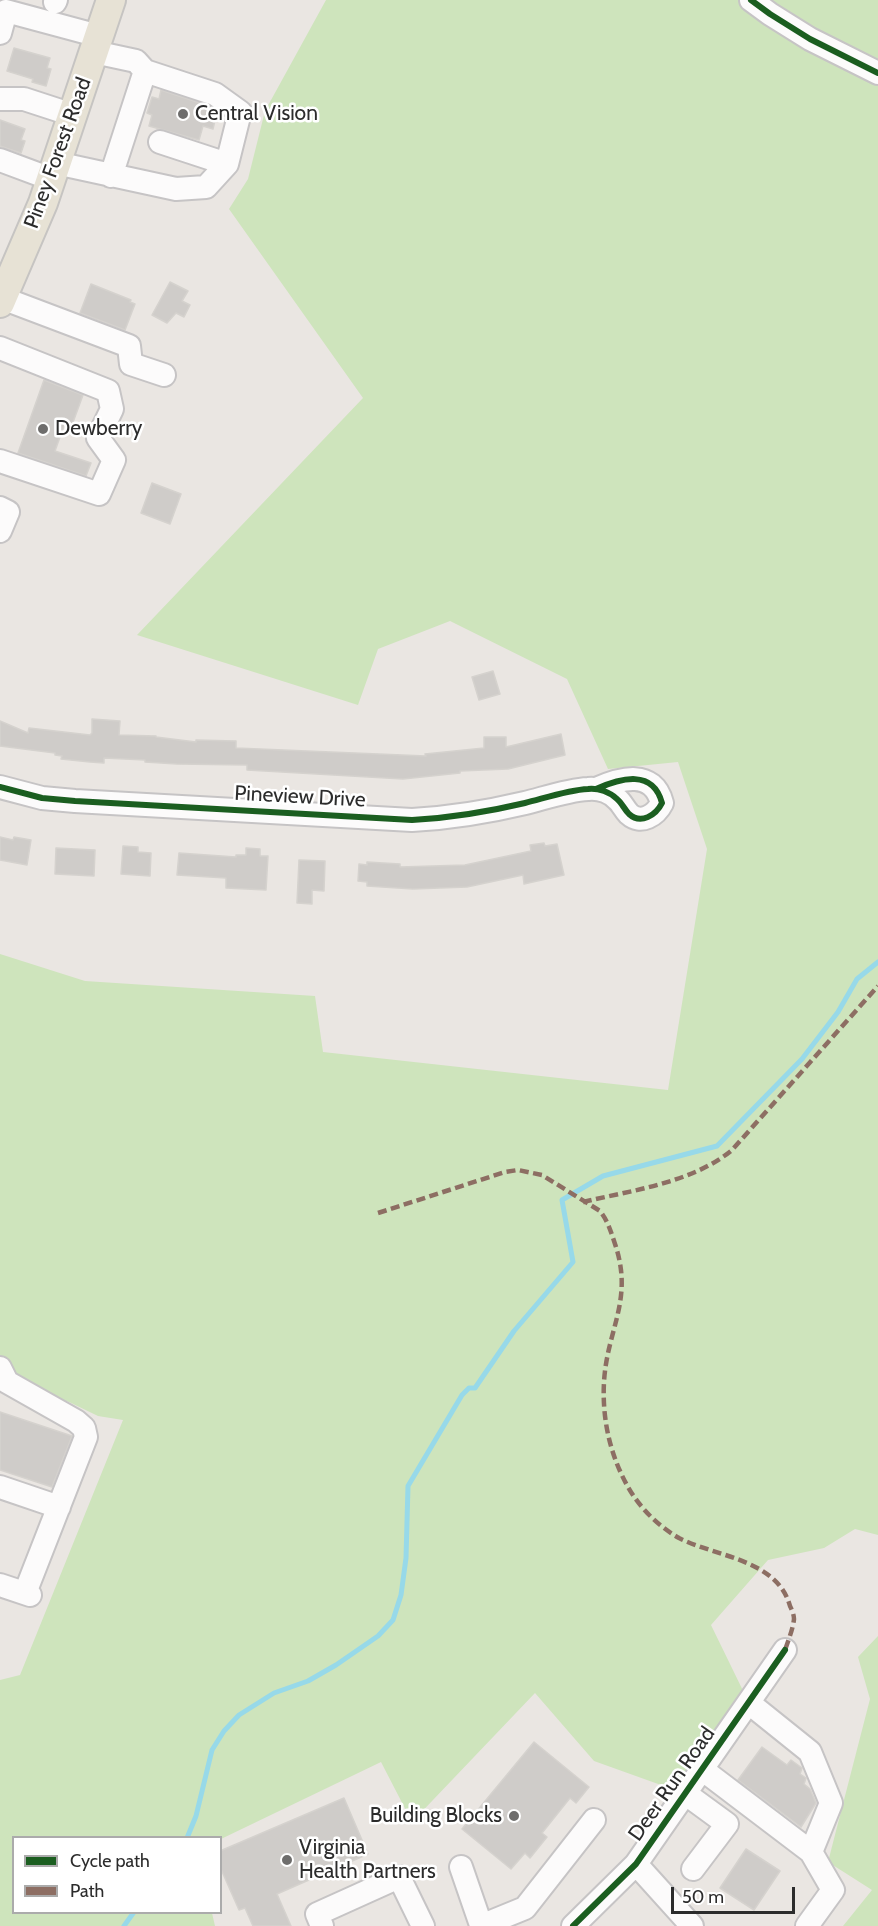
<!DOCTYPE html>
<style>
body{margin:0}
#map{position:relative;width:878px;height:1926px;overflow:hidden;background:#eae6e2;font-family:Cabin,sans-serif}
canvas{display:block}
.legend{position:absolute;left:12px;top:1836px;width:210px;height:78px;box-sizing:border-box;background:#fff;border:2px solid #ababab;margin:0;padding:8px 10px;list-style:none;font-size:18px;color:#2c2c2c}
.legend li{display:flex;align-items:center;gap:12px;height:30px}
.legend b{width:30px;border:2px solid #ababab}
.scale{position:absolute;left:671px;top:1887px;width:124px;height:27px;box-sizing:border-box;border:3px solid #2c2c2c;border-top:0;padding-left:8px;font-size:18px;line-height:21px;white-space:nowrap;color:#2c2c2c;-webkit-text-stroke:4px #fff;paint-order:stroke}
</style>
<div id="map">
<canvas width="878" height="1926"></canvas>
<ul class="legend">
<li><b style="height:8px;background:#1b5e20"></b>Cycle path</li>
<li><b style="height:8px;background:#8d6e63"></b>Path</li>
</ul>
<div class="scale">50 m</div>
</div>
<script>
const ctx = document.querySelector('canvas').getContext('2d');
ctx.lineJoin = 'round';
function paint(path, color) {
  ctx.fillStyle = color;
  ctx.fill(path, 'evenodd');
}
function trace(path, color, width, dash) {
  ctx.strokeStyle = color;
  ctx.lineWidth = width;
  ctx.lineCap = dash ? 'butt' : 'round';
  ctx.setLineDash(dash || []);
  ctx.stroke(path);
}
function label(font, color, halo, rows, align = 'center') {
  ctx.font = font + ' Cabin,sans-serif';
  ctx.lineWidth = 5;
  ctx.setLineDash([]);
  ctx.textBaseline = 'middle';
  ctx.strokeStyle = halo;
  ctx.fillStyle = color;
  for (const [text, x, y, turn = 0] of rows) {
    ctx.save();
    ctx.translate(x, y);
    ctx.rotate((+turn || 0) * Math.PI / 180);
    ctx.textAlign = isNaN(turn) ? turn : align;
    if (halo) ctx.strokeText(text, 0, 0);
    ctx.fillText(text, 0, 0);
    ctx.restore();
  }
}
paint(new Path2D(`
 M326,0H878V1535L855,1529L824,1548L768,1560L711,1625L749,1703L686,1794L594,1761L535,1693L412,1822L381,1762L221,1839L14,1838V1912L212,1913L215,1926H0V1680L20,1675L123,1420L98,1416L69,1402L7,1382L0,1368V954L85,981L315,996L323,1052L668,1090L707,849L678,762L608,769L567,679L450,621L378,649L358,705L137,635L363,398L229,209L248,179L265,111Z
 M878,1636V1926H843L872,1890L828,1862L870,1699L858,1657Z`), '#cee4bc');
trace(new Path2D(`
 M187,1838L196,1816L212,1750L224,1731L239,1715L274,1693L308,1681L336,1665L378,1636L393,1620L401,1595L406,1558L408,1486L462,1395L469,1388H475L514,1331L573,1262L562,1200L603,1176L717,1146L802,1059L838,1012L857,979L878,962
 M124,1926L134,1912`), '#97d9e9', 5);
const building = new Path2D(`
 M14,48L50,58L47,68L51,69L46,86L32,82L33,79L7,71Z
 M161,90L209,106L217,112L213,129L203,126L199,140L149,126L152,115L147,113L152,97L159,99Z
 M0,120L25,129L21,140L25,141L21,153L0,146Z
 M170,282L188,291L182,301L190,305L184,317L176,313L167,323L152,315Z
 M91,284L131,300L130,302L135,304L125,330L80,313Z
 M44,380L83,395L72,425L65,423L55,451L91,463L86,476L18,453Z
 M152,483L181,494L170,524L141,513Z
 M493,671L500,694L479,700L472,677Z
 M92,719L120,721L119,735L156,736V737L196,742V740L236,741V748L426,756L425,754L484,748V737H506V747L561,734L565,755L508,769L460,771V773L403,779L247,770V765L177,764L145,762V760L104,758V763L90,762L61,759L62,756L55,755V753L0,746V721L28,733L29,728L90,735L92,733Z
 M0,837L13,840L14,837L31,840L27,865L0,860Z
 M544,843L545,846L557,844L564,875L524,884L523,875L467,887L413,889L367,886V882L358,881L359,864L367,865V862L400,864V867L465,865L531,851L530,845Z
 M123,846L138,847V852L151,853L150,876L121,874Z
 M56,848L95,850L94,876L55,874Z
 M246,848L260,849V856H268L266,890L226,888V878L177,875L179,853L236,857V855H246Z
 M299,860L325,861L324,891L312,890V904L297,903Z
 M0,1412L72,1436L52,1487L0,1470Z
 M534,1742L589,1787L576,1803L570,1798L542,1833L547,1837L530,1858L525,1853L511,1869L462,1829Z
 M762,1747L787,1765L791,1760L802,1768L800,1774L806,1778L804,1784L810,1789L816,1803L801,1827L738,1780Z
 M344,1798L368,1854L277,1894L291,1926H253L245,1908L239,1910L220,1867V1851Z
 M746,1849L780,1871L754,1910L720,1888Z`);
paint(building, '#cfccc9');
trace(building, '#d5d2ce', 1.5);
const minor = new Path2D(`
 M751,0L770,14L810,39L878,73
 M55,2L56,0
 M0,33L6,11L99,36
 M0,99H24L73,115
 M160,142L227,164
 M0,160L51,179
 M56,163L176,189L206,187L227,164L240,112L215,94L145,71L136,61L94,52
 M111,176L145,71
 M2,298L129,346L131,364L164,375
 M0,348L108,391L112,409L98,438L114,460L99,494L0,461
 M0,508L8,512L0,531
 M0,787L42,798L75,801L412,820C451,818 487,812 525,803C545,798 568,790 588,789C599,788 610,792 617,799C622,803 624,809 629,814C641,825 656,815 662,803C653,769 621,778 596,789
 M0,1368L7,1382L76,1421L84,1428L86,1437L25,1593
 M0,1487L59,1507
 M0,1585L30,1595
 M749,1703L810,1752L831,1803L811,1852
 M703,1770L811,1852L833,1890L807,1926
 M686,1794L727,1824L693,1869
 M636,1864L692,1926
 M461,1867L481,1925
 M322,1926L317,1914L399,1877L423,1926
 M481,1926L525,1908L594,1820
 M573,1926L636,1864L785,1650`);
const major = new Path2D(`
 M0,303L43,203L111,0`);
trace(minor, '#c6c4c5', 26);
trace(major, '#c6c4c2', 32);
trace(minor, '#fcfbfb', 22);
trace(major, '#e7e2d5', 28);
trace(new Path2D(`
 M583,1202C633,1190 692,1183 732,1150L878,986
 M378,1213L505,1172L518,1170L542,1175L600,1211C608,1221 611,1232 615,1244C634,1300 607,1329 604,1382C602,1419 610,1455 628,1487C640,1508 658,1526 679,1538C716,1557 777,1559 790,1606C792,1610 794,1615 794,1619C793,1629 788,1641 785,1650`), '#8d6e63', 4.5, [9, 4.5]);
trace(new Path2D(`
 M751,0L770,14L810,39L878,73
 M0,787L42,798L75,801L412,820C451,818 487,812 525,803C545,798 568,790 588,789C599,788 610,792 617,799C622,803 624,809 629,814C641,825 656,815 662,803C653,769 621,778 596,789
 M573,1926L636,1864L785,1650`), '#1b5e20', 6);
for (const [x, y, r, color] of [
 [183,114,6,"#6e6d6c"],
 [43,429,6,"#6e6d6c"],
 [514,1816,6,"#6e6d6c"],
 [287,1860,6,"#6e6d6c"]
]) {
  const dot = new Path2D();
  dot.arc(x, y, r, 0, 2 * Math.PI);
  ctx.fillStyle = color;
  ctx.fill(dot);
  trace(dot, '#fff', 2);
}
label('21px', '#2c2c2c', '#fff', [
 ["Central Vision",195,114],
 ["Dewberry",55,429],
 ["Building Blocks",502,1816,"right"],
 ["Virginia",299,1848],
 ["Health Partners",299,1872]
], 'left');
label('21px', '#2c2c2c', '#fff', [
 ["Piney Forest Road",58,153,-70],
 ["Pineview Drive",300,797,3],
 ["Deer Run Road",672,1784,-55]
]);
</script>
